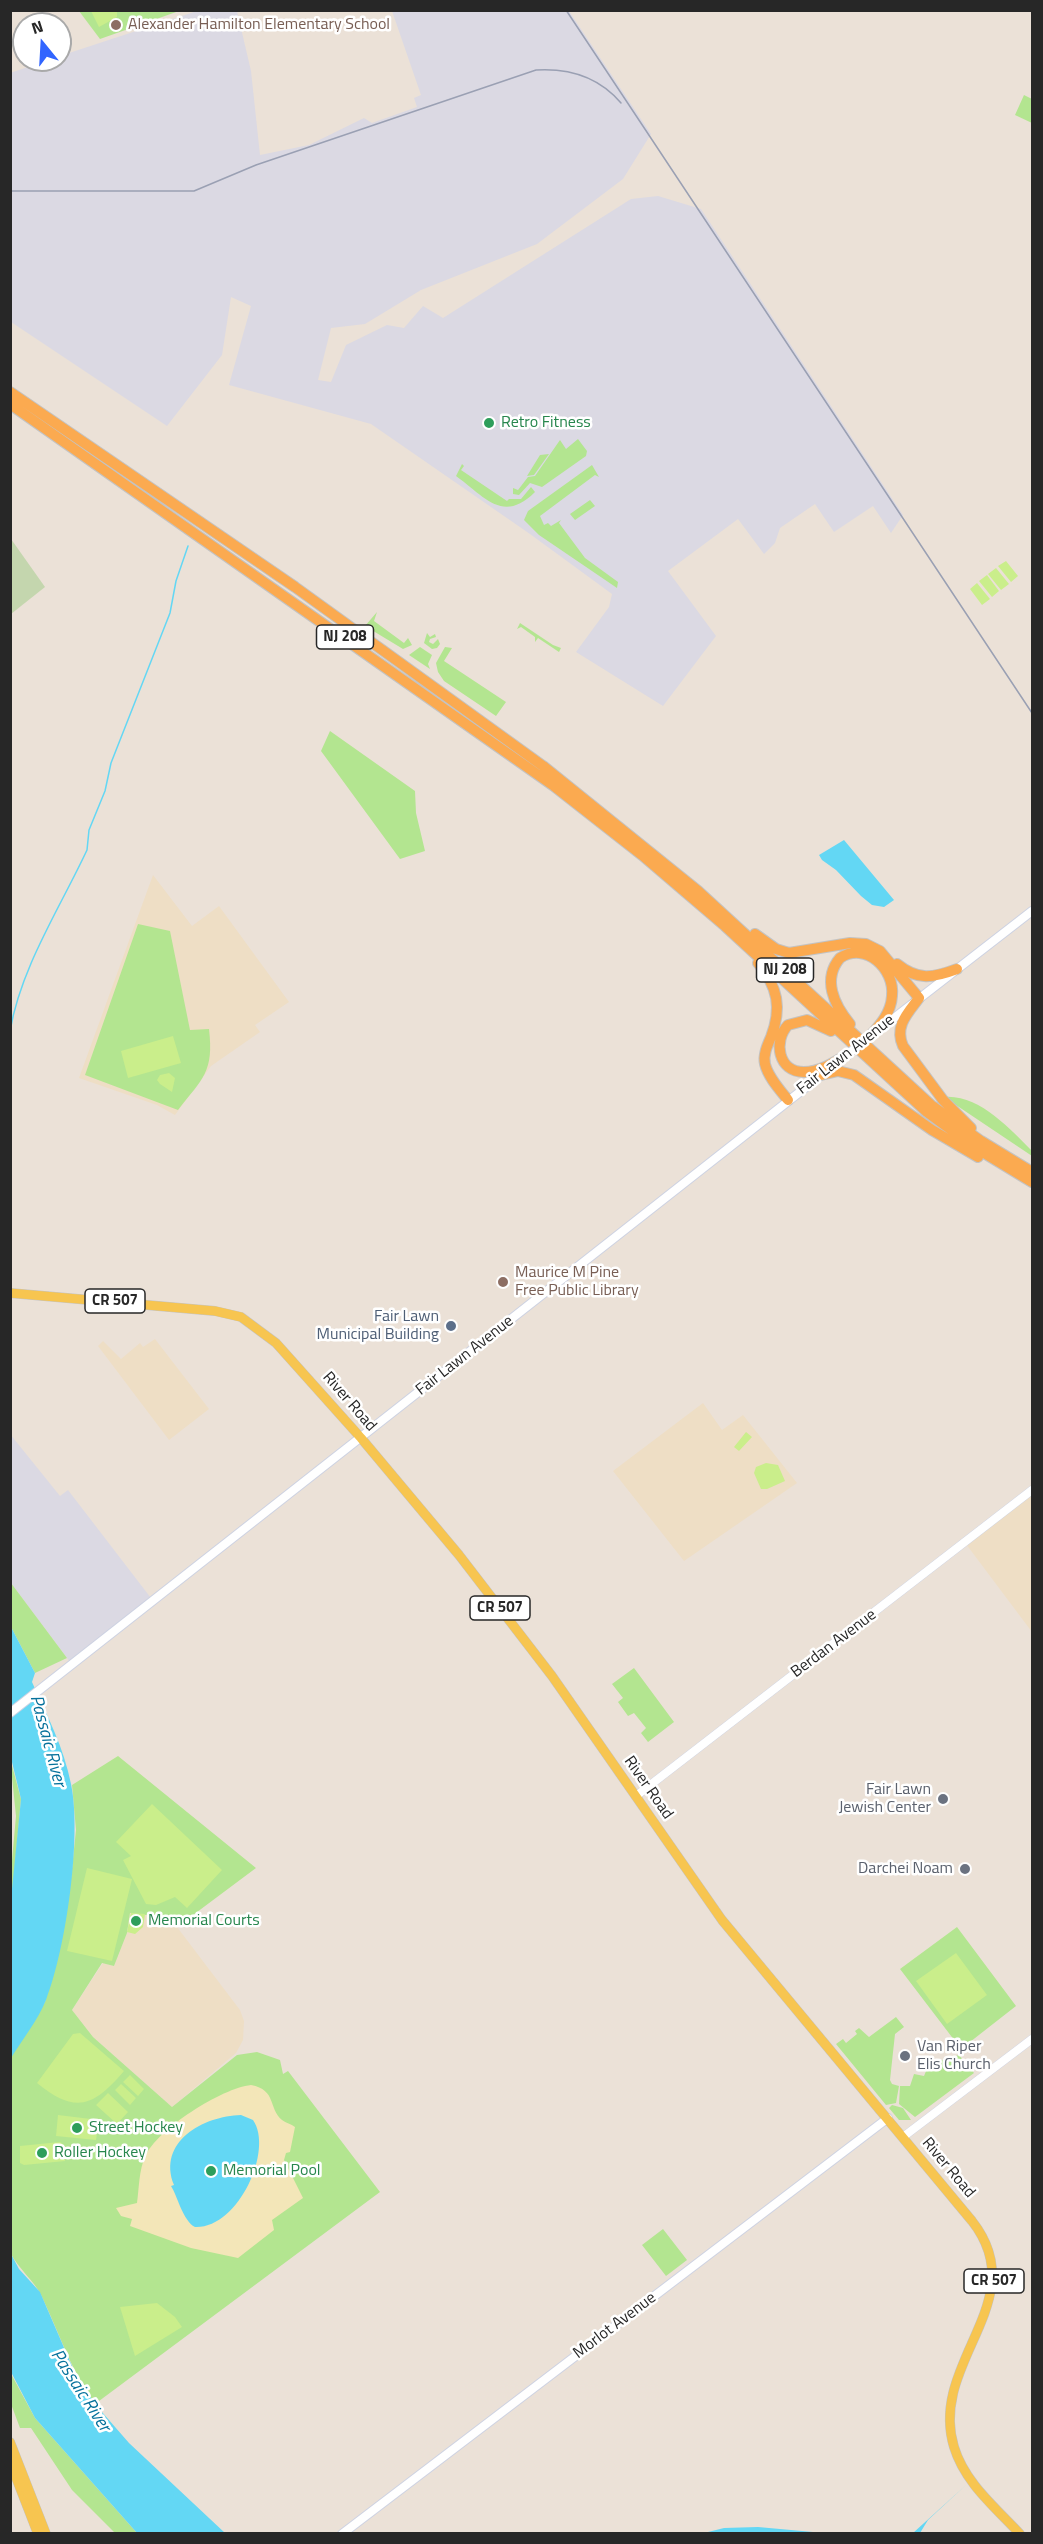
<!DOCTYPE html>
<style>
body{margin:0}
#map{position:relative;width:1043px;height:2544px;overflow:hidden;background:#ebe1d7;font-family:"Titillium Web",sans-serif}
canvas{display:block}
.frame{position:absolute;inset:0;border:12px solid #272727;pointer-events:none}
.north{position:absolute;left:12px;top:12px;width:60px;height:60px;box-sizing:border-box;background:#fff;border:2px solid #a9a9a9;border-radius:50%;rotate:342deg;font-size:16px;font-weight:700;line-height:24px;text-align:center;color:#272727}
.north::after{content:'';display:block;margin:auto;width:21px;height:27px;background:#3165ff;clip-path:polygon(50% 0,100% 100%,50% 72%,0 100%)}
</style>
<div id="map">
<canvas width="1043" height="2544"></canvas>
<div class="frame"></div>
<div class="north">N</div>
</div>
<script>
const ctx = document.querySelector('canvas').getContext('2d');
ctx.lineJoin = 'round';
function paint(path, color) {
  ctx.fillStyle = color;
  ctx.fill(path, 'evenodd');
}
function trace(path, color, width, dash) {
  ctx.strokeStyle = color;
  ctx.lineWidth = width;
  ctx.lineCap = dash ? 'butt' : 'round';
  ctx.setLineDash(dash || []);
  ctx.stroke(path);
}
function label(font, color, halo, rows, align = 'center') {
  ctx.font = font + ' "Titillium Web",sans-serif';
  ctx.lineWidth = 5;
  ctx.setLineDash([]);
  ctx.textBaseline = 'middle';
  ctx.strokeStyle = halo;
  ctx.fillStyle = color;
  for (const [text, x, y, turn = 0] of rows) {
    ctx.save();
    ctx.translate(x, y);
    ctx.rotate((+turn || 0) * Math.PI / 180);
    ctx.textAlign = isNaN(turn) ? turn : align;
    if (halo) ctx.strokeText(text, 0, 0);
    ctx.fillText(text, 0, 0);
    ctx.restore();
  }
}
paint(new Path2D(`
 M197,11H237L251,71L260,155L309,145L364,118L372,123L417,107L414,98L421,95L392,11H569L651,134L623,179L537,244L421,290L365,324L331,328L318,380L331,382L346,345L387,325L404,328L423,306L443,318L631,199L658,196L701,209L903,515L891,533L873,506L834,532L815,504L780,528L775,543L764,554L738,519L668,571L716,636L663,706L576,652L609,607L612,594L530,534L371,424L229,385L251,306L231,297L222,355L167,426L11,322L10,73L49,60H60V56Z
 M10,1434L60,1496L68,1490L154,1602L73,1666L11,1583Z`), '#dbd9e3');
paint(new Path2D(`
 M153,875L192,926L219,906L289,1002L255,1025L260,1032L211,1066L175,1115L157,1105L79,1078Z
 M155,1339L209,1409L169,1440L98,1346L103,1341L121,1359L140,1343L143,1347Z
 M703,1403L722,1430L743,1415L797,1483L684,1561L613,1471Z
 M1032,1490V1632L966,1544Z
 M130,1912L180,1919L177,1927L240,2010L244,2021L243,2040L236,2053L172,2107L93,2037L72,2010L103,1963L114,1966L127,1933Z`), '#eedec5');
paint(new Path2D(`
 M79,11H179L100,39Z
 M1024,95L1032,99V123L1015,115Z
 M578,439L587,451L586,456L542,487L530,483L519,495L513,494V488L518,490L528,477L535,476L560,440L566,449Z
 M549,454L534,475L527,476L540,455Z
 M462,464L464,466L461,470L507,501L509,499H521L531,487L535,492C503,524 485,497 456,476Z
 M592,465L599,477L595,475L540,516L544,525L548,523L551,526L561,520L559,523L585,558L618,582L617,588L539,535L524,520L528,511Z
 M590,500L595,506L575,520L570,514Z
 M377,612L374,621L404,643L408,638L412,645L403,649L365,626Z
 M520,623L553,645L561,648L559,652L538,638L535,642V637L521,627L517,629Z
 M427,633L430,637L435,634L436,637L430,639L429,642L433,644L438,639L440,644L437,648L432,649L424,643Z
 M420,647L432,655L428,664L430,669L409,655Z
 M445,647L452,648L444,661L506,702L496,716L444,681L438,672L436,663Z
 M330,731L415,791L416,813L425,851L400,859L321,751Z
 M138,924L170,931L190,1030L209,1029C214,1072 203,1078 178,1110L85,1075Z
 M944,1097C979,1094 1010,1129 1032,1151V1156Z
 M11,1583L67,1658L35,1673L11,1627Z
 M634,1668L674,1722L648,1742L641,1733L646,1728L634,1713L628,1716L618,1702L623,1698L612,1684Z
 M118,1756L256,1868L177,1927L179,1919L130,1913L127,1933L114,1966L102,1963L72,2010L93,2037L172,2107L237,2055L257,2052L280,2060L283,2074L288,2071L380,2192L95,2404C71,2371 59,2332 41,2295C34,2281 19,2269 11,2254L10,2058L45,2002L71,1878L76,1830L72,1785Z
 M10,1758L21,1799L11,1909V1871L16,1816Z
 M957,1927L1016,2006L961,2049L900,1969Z
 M896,2017L904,2027L895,2034L890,2080L892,2084L899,2086L896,2103L886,2105L836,2044L843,2039L846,2043L857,2034L855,2031L859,2028L869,2037Z
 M959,2055L974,2073L915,2117L899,2104L900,2086H910L914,2074L924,2076L929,2064Z
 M892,2105L903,2108L911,2120H899L889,2108Z
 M663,2229L687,2260L666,2276L642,2245Z
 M10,2372L35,2418L137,2533H115L72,2490L31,2428H20L11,2404Z`), '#b3e590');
paint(new Path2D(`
 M251,2085C277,2090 268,2108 282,2120C286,2123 291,2124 295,2127L290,2152L286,2153L284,2160L303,2198L272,2220L274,2230L238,2258L191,2248L130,2226L132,2219L121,2216L116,2208L137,2203C139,2188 139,2170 145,2157C157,2129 222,2088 251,2085Z`), '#f3e6b8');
paint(new Path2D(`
 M11,539L45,587L11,614H10Z`), '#c4d6ae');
paint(new Path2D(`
 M91,11H117V17L99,27Z
 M1006,561L1018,576L1011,582L998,566Z
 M996,568L1009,584L1001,590L988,574Z
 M987,575L999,591L992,597L979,581Z
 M977,583L990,599L982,605L970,589Z
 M173,1036L181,1063L128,1078L121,1051Z
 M169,1073L175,1078L172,1092L160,1084L157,1080L160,1075Z
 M746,1432L752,1437L739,1451L734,1447Z
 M766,1463L778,1465L785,1481L767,1489H761L754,1473L756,1467Z
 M152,1804L222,1870L187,1908L175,1897L156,1905L146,1904L123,1860L131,1856L116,1842Z
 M87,1868L132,1879L112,1961L67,1951Z
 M131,1913L145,1914L143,1927L135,1934L127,1932Z
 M956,1953L987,1995L947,2024L916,1981Z
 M80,2033L124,2071C94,2106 76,2115 37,2083L73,2034Z
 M130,2075L144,2089L138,2096L123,2082Z
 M121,2084L136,2098L130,2105L115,2090Z
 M108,2093L128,2112L117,2124L96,2105Z
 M58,2115L99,2120L96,2140L56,2136Z
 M60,2142L64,2145L65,2161L24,2165L20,2163V2146Z
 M157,2303L175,2317L182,2327L135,2356L120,2307Z`), '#caee8b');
paint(new Path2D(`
 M844,840L894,900L884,907L872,905L861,896L836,870L822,860L819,855Z
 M11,1627L35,1673L32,1682C47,1715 64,1748 71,1784C82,1837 66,1949 46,2000C38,2020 22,2040 11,2058L10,1909L21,1799L11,1758Z
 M241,2115L253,2120C274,2150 238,2229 195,2227C183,2221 177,2195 171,2186L174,2185C157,2142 203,2116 241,2115Z
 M11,2254L19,2269L40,2292L75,2373L95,2404L129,2443L225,2533H137L35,2418L11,2372Z
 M966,2485L928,2520L920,2533H913Z
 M758,2527L824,2533H704L724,2528Z`), '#63d7f4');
trace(new Path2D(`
 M10,1031C21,967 60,908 87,850L89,830L105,791L111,763L170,613L176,581L188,546`), '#63d7f4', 1.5);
const tertiary = new Path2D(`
 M636,1796L1032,1490
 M903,2137L1032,2039`);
const secondary = new Path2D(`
 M880,1029L1032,911
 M10,1713L824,1073
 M342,2534L888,2118`);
const primary = new Path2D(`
 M10,1293L215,1311L241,1317L276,1343L361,1438L459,1555L552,1676L722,1920L972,2221C1035,2301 928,2362 954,2447C965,2483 995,2507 1020,2534
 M10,2442L46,2534
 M10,2462L38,2534`);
const trunk = new Path2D(`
 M10,392L295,587L543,766L698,891L931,1105L981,1141L1032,1172
 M10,404L554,786L642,855L725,926L927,1112L976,1148L1032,1182
 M755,934L776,949L789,953L850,943L866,944L880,951L919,998C908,1013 894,1026 903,1046L943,1100L971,1128
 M758,963C778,987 782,1008 771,1037C767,1046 763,1055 765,1064C768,1077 780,1090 788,1100
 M897,964C918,981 933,978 957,969
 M850,1024C834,1005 822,979 840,958C866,941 895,969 892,996C891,1013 880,1025 870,1036
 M831,1031L807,1020L788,1025C773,1041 778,1072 804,1072C820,1072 835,1062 848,1054
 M821,1075L838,1071L854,1075L932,1130L978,1157`);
trace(tertiary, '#cdd2e2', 9);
trace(secondary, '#cdd2e2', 10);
trace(primary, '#c3c3c3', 10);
trace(trunk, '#c3c3c3', 12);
trace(tertiary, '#fff', 8);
trace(secondary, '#fff', 8);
trace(primary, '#f7c550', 9);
trace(trunk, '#fbaa50', 10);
trace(new Path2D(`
 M566,10L1032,713
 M10,191H194L256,165L536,70C569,68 599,77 621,103`), '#9aa0b3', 1.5);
const secondaryBridge = new Path2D(`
 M848,1054L870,1036`);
trace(secondaryBridge, '#cdd2e2', 10, []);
trace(secondaryBridge, '#fff', 8);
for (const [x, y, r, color] of [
 [116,25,6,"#8d6e63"],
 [489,423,6,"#2e9e5b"],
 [503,1282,6,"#8d6e63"],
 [451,1326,6,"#5c6f8a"],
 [943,1799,6,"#6b7280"],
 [965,1869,6,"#6b7280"],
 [136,1921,6,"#2e9e5b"],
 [905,2056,6,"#6b7280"],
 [77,2128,6,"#2e9e5b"],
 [42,2153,6,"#2e9e5b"],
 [211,2171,6,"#2e9e5b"]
]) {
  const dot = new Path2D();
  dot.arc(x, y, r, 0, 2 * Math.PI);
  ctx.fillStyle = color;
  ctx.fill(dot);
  trace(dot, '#fff', 2);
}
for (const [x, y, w] of [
 [345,637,57],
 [785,970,57],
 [115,1301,60],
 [500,1608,60],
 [994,2281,60]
]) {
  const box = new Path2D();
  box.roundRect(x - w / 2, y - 12, w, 24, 4.5);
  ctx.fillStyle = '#fff';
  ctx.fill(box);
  trace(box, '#272727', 1.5);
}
label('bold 15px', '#272727', null, [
 ["NJ 208",345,637],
 ["NJ 208",785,970],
 ["CR 507",115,1301],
 ["CR 507",500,1608],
 ["CR 507",994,2281]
]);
label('16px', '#785e54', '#fff', [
 ["Alexander Hamilton Elementary School",128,25],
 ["Maurice M Pine",515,1273],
 ["Free Public Library",515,1291]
], 'left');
label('16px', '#27864d', '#fff', [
 ["Retro Fitness",501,423],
 ["Memorial Courts",148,1921],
 ["Street Hockey",89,2128],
 ["Roller Hockey",54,2153],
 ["Memorial Pool",223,2171]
], 'left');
label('16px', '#272727', '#fff', [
 ["Fair Lawn Avenue",846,1055,-38],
 ["Fair Lawn Avenue",465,1356,-38],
 ["River Road",349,1402,49],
 ["Berdan Avenue",834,1644,-37],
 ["River Road",648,1788,55],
 ["River Road",948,2168,50],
 ["Morlot Avenue",615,2326,-37]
]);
label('16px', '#4e5e75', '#fff', [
 ["Fair Lawn",439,1317],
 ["Municipal Building",439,1335]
], 'right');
label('16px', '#5b616d', '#fff', [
 ["Fair Lawn",931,1790],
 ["Jewish Center",931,1808],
 ["Darchei Noam",953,1869],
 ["Van Riper",917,2047,"left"],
 ["Elis Church",917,2065,"left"]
], 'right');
label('italic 18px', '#06729c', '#fff', [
 ["Passaic River",47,1741,75],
 ["Passaic River",80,2391,57]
]);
</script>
